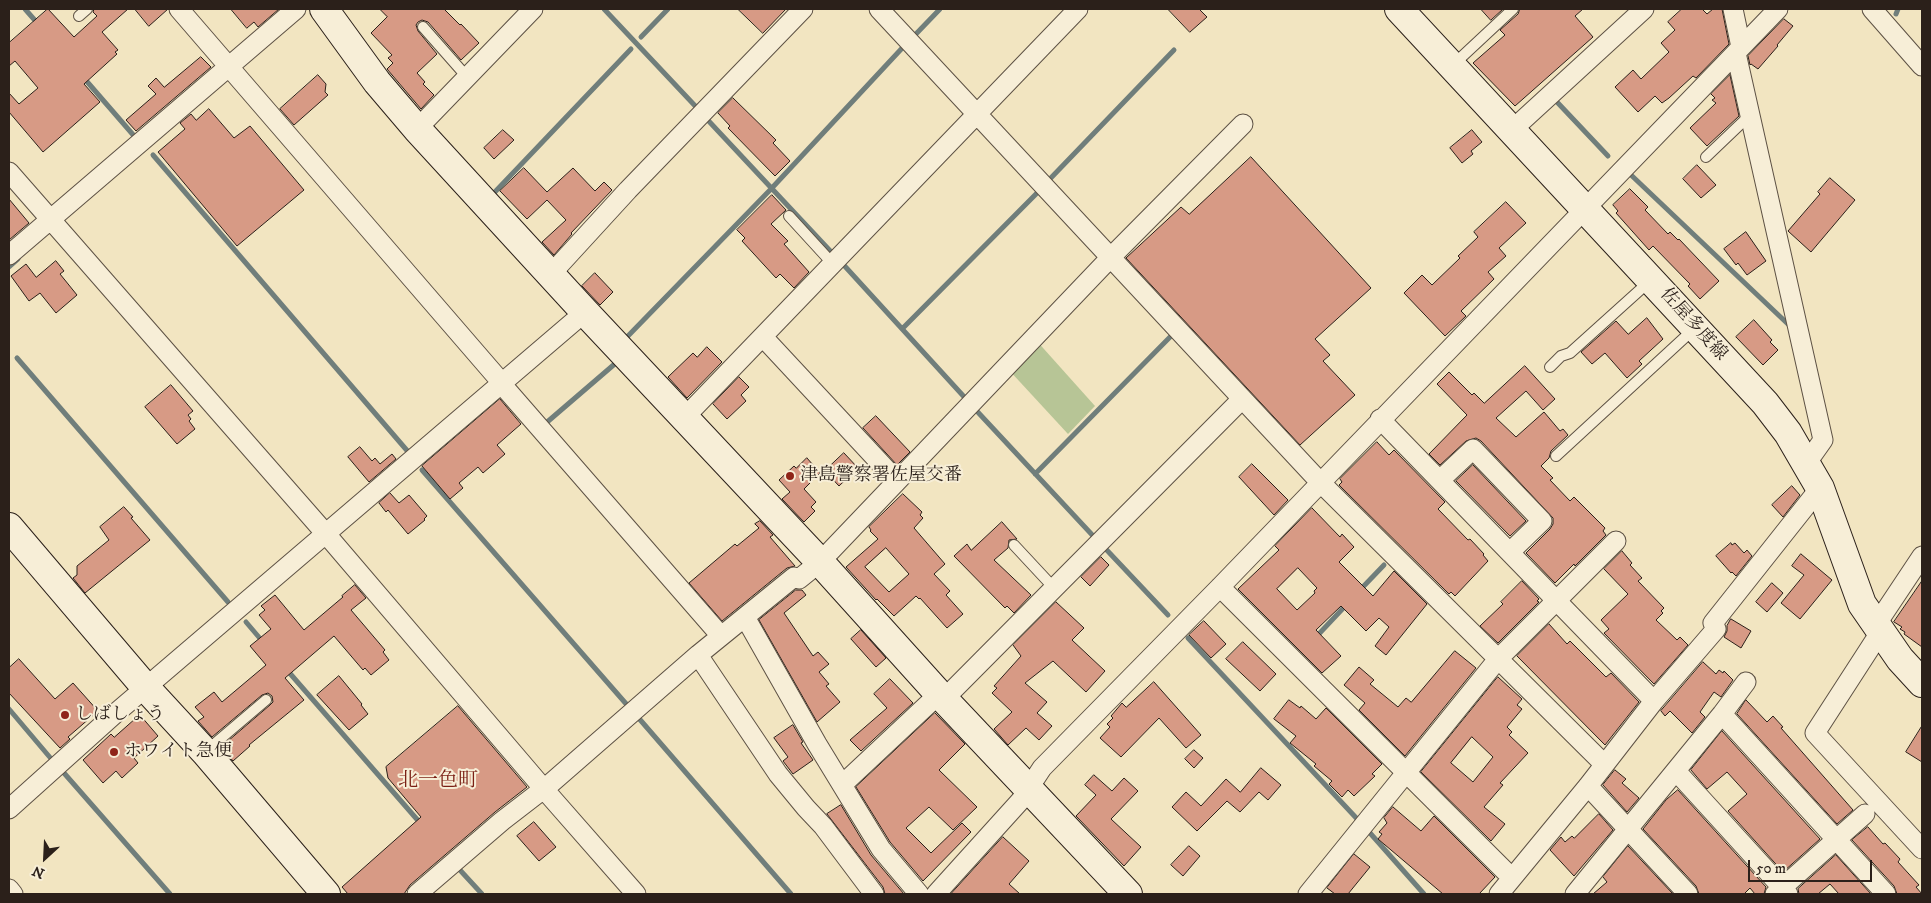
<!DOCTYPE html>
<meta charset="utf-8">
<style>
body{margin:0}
#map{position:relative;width:1931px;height:903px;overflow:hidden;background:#f2e5c1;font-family:"IM FELL DW Pica",serif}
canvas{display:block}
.frame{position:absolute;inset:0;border:10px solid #2b201a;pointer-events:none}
.north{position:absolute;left:20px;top:833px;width:50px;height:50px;-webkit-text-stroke:4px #f7eed7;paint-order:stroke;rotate:205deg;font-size:14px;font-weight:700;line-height:20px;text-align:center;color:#2b201a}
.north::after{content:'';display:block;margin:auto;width:18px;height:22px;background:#2b201a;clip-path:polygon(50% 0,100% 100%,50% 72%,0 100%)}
.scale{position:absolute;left:1748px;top:860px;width:124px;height:22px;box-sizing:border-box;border:2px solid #2b201a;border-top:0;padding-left:6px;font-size:15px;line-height:18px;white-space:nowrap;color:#2b201a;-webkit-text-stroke:4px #f7eed7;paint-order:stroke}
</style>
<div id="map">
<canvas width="1931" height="903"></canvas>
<div class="frame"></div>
<div class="north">N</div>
<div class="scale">50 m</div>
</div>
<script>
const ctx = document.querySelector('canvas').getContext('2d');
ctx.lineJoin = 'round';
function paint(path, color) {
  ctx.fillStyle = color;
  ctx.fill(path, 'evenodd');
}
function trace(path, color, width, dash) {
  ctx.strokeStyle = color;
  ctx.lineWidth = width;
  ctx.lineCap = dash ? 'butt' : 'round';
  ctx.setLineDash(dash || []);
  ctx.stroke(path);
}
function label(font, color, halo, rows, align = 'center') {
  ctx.font = font + ' "IM FELL DW Pica","Noto Serif JP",serif';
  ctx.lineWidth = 4;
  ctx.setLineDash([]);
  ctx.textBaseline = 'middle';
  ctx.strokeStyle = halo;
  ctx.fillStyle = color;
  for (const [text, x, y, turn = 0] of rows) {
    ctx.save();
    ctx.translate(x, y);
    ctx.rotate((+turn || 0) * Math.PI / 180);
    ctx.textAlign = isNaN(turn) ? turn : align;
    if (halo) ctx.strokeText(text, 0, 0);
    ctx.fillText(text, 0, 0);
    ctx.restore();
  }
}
paint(new Path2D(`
 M1035,339L1095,406L1068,434L1008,369Z`), '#b7c596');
trace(new Path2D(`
 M25,9L39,25
 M604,9L699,110
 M1896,14L1898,9
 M914,36L940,9
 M641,37L668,9
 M83,77L135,137
 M1557,102L1608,156
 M704,116L834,255
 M153,155L410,454
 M1630,174L1790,326
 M1047,182L1174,50
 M492,195L631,49
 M841,262L967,400
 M9,267L18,259
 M902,329L1040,190
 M627,337L771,189L905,45
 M17,358L228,602
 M974,408L1096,539
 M546,423L617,362
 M422,470L628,706
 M1035,474L1173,334
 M1102,545L1168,615
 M1360,590L1384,565
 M246,622L263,642
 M1316,637L1348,603
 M1188,638L1360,822
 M287,670L421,824
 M9,709L53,761
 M636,715L791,894
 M64,773L170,894
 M1370,833L1424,894
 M459,869L482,894`), '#707e7b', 5);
const building = new Path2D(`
 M48,9L74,37L97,16L93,12L94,9H128L102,32L118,50L115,52L117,54L84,84L100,102L43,152L9,112V93L19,104L38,88L15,61L9,66V43Z
 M135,9H168L149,26Z
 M231,9H279L258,27L254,22L247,28Z
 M380,9H444L460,25L461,24L479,43L461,60L428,22L422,20L418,22L416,25L418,31L437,54L417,73L425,82L423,84L434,95L421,109L387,69L393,63L388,58L392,55L371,33L387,17Z
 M738,9H786L763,33Z
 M1168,9H1199L1207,17L1190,32Z
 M1481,9H1503L1491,20Z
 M1520,9H1583L1575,16L1593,37L1515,106L1473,63L1505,35L1500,30L1518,14Z
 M1682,9H1702L1707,14L1713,9H1722L1729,44L1696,78L1693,76L1669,98L1662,103L1655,96L1638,112L1615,87L1633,70L1641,79L1669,52L1661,43L1675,30L1668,22Z
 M1784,19L1793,26L1777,45L1778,46L1758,69L1751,64L1750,65L1748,56Z
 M201,57L211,67L136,131L126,120L156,94L148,86L156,78L164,87Z
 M318,75L326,84L325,92L328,95L294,125L280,109Z
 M1730,75L1739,116L1707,146L1690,128L1716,103L1712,100L1715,98L1711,94Z
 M733,98L776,140L773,143L790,161L775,176L728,128L730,126L718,113Z
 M209,109L234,138L250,126L304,190L237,246L158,152L185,129L180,123L191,114L196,120Z
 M503,130L514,140L494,159L484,148Z
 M1472,130L1482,142L1471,151L1473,154L1462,163L1450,148Z
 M1251,157L1371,288L1315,339L1330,355L1323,361L1355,395L1300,445L1126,258L1181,207L1189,214Z
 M1697,165L1716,185L1701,198L1683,179Z
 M524,168L547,192L573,168L595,191L604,182L612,190L571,233L572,234L554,255L542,242L566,220L547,200L527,219L500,191Z
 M1830,178L1855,200L1811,252L1788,231L1820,194L1818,192Z
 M1630,189L1648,207L1645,210L1668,234L1670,232L1678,240L1679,239L1719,281L1700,299L1688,286L1690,284L1653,246L1649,250L1616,213L1618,211L1613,205Z
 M772,195L786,210L771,224L788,241L784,244L809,272L794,288L780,274L776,278L742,241L745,238L737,230Z
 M9,199L29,223L9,240Z
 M1506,202L1526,223L1499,248L1506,256L1488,272L1494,279L1461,311L1466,316L1445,336L1404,293L1422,275L1432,285L1460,258L1458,256L1478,237L1474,232Z
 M1746,232L1766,261L1747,275L1738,263L1736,265L1724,249Z
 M56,261L64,271L60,274L77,295L56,313L40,293L29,301L11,276L26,264L36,277Z
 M595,273L613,292L600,305L582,286Z
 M1647,318L1663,339L1639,361L1642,364L1627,378L1605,353L1592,364L1581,352L1616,321L1628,334Z
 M1754,320L1772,340L1770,342L1778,350L1763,365L1736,337Z
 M707,347L722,362L687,398L668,377L693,353L697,357Z
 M1525,366L1555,399L1543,410L1526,391L1496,418L1516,437L1544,412L1560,431L1563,429L1568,435L1551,451L1549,458L1541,466L1553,478L1550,480L1570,501L1574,497L1605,528L1603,531L1606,535L1575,566L1574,564L1555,583L1526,553L1550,529L1553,524V518L1481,441L1476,438L1466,441L1440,465L1429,454L1467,415L1437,384L1449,372L1472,395L1474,393L1484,403Z
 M739,377L749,387L741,395L746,401L727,419L713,404Z
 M171,385L193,411L188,415L191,419L189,421L195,429L177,444L145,407Z
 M500,399L521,424L497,445L505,454L483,473L478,467L459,483L463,488L450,499L422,466Z
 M876,416L910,452L897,465L863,428Z
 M1377,442L1389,455L1394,450L1445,502L1438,509L1468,540L1470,539L1484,554L1483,555L1488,561L1455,596L1451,592L1449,594L1339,485L1342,482L1340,479Z
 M360,447L372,461L375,458L380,464L392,454L396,459L369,482L348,457Z
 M844,453L858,468L839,486L825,471Z
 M807,458L820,473L804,489L816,502L811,507L815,511L804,522L782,499L790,492L779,480L794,466L796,468Z
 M1252,464L1288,500L1274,515L1239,477Z
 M1473,465L1526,521L1510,536L1456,481Z
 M1792,486L1800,495L1783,517L1772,505Z
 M390,493L399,503L409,495L427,516L424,519L425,520L408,534L388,510L386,512L379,503Z
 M903,494L922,512L920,515L923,518L914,528L945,564L934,574L950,591L946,595L963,614L947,628L920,598L919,599L916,596L894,616L877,599L876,600L846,567L878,539L870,531L871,530L869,527ZM886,548L909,574L889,592L865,567Z
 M124,507L133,517L131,518L150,540L85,593L73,578L77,575V566L109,540L100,527Z
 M1312,508L1340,537L1342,534L1354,547L1339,562L1373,596L1394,571L1427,604L1386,655L1375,646L1389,627L1379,618L1366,631L1341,606L1316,630L1341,656L1322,673L1238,589L1279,550L1275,546ZM1298,568L1317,588L1314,591L1315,593L1297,610L1277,589Z
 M760,521L773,535L770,537L795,566L787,568L722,621L689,583L735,544L737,546L759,528L755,524Z
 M1002,522L1017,539L1009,540L1008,548L994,560L1031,595L1014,613L1007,606L1005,608L954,556L967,544L971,550Z
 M1731,543L1732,545L1735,543L1744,553L1747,550L1752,556L1736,576L1732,572L1731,573L1716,556Z
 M1622,551L1632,563L1630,565L1642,578L1638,581L1664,608L1661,611L1663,613L1656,620L1677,640L1680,637L1688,645L1654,684L1604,633L1609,629L1601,620L1628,594L1604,569Z
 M1801,554L1832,580L1800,619L1781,603L1804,575L1792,566Z
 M1101,557L1109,565L1090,586L1081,577Z
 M1522,581L1539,599L1537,601L1539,602L1498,643L1480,626L1503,604L1501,602Z
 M1922,581V647L1904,634L1905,632L1900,629L1902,627L1894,622Z
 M1772,583L1783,593L1767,612L1756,602Z
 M355,585L366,598L351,610L385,650L383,652L389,660L371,675L365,668L363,670L334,636L285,678L304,700L249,745L250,746L233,761L221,747L270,705L273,702L272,696L268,693L262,695L212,737L198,721L204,717L195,707L214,692L222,702L266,665L250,646L271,629L259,615L265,610L261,606L275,595L304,630L343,597L342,596Z
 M796,590H802L806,595L784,613L813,656L818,652L829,664L819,672L829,684L826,686L840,702L817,722L759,620Z
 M1056,602L1084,628L1072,640L1105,671L1086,692L1053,661L1025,683L1047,702L1037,713L1052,726L1039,740L1026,728L1008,745L994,729L1012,712L992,693L997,688L994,686L1021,656L1013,645Z
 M1731,619L1751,631L1741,648L1724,637L1727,631V626Z
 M1204,621L1226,644L1211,658L1189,635Z
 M1549,624L1567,644L1570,641L1606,677L1611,673L1639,702L1605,745L1517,656Z
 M861,630L886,658L876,667L851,639Z
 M1243,642L1276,674L1260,691L1226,659Z
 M1455,651L1476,668L1405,756L1359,710L1365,703L1344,685L1359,667L1374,680L1370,684L1398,707L1406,698L1411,702Z
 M19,659L55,699L73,683L98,711L68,737L70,739L60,748L9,693V668Z
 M1703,662L1716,674L1719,670L1723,673L1724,671L1733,680L1721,697L1714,692L1700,712L1705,717L1692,733L1670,711L1665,716L1661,711Z
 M339,676L362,704L361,705L368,714L349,730L317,695Z
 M1498,677L1522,699L1517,705L1522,709L1507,727L1512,732L1509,735L1528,753L1500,783L1503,785L1484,807L1505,824L1491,841L1421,772ZM1472,737L1493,757L1473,782L1451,763Z
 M890,679L913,703L861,751L850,740L887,708L874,694Z
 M1154,682L1201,735L1186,748L1159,718L1121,757L1100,738L1110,727L1107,724L1113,718L1111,716L1122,703L1126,707Z
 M1289,700L1300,708L1301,706L1316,719L1326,708L1382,764L1372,774L1375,776L1354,796L1348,790L1342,797L1329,784L1332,781L1314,766L1316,764L1290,743L1296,736L1274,719Z
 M1746,700L1767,722L1773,716L1783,727L1781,728L1853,810L1837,824L1737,714Z
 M458,706L527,787L495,812L410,885L404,894H348L342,887L421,817L388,778L386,767Z
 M935,713L965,744L939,770L977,807L953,830L929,807L906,828L931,853L962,823L971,832L923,881L890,842L856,787Z
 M140,715L158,736L134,758L138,763L122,778L116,771L103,783L83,760L111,734L114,737Z
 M793,725L803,742L801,743L813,760L793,774L783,761L788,757L774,738Z
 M1922,726V762L1906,752Z
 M1722,731L1820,839L1783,872L1728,811L1747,794L1727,772L1707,789L1691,770Z
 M1194,750L1203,758L1194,768L1185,759Z
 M1261,768L1281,785L1268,800L1259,792L1240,812L1227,801L1197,831L1172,807L1186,792L1201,806L1226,779L1240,792Z
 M1615,770L1626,779L1622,783L1639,798L1627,812L1603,785Z
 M1094,775L1112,791L1124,778L1138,791L1111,819L1141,847L1124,866L1076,816L1096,795L1085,785Z
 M1678,790L1766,887L1764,894H1755L1750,888L1744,894H1699L1696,886L1643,829L1666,800Z
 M841,805L871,855L904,894H885L883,887L827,814Z
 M1393,807L1421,831L1434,816L1495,877L1479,894H1443L1378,839L1382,834L1379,832L1387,823L1384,818Z
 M1599,814L1613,830L1574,876L1550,850L1561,837L1565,842L1572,836L1574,838Z
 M534,822L556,847L539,861L517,836Z
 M1868,827L1883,844L1885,843L1900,859L1898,862L1919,885L1916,887L1922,894H1897L1894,886L1852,840Z
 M1003,837L1029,861L1009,884L1020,894H951Z
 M1189,846L1200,856L1183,876L1171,865Z
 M1628,846L1673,894H1593L1607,882L1603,877Z
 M1354,854L1370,867L1348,894H1335L1327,888Z
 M1836,855L1871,894H1839L1830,884L1818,894H1799L1798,889Z`);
paint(building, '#d79a85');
trace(building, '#2b201a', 1);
const lane = new Path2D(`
 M79,16L87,9
 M423,27L467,77
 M1453,65L1513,9
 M1706,157L1750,115
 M789,216L832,263
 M1550,367L1561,356L1570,353L1651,280
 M1556,456L1695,328
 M1014,545L1054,588
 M206,751L266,700`);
const street = new Path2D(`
 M179,9L502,383L505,388L721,636
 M879,9L1319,481L1604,764
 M1733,9L1741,47
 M1872,9L1922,66
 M1736,53L1823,440L1806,464
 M417,129L533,9
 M1512,130L1644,9
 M9,172L326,534L543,788L636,894
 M9,255L296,9
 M551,274L628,190L803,9
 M763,337L897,481
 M685,417L1078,9
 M1380,419L1654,701
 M1440,480L1473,449L1542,521L1510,552
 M1220,587L1512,878
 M745,617L817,744L881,849L919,894
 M1876,625L1922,556
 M1881,631L1815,733L1922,849
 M698,655L778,774L806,808L823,826L874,894
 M944,699L1242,399
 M1722,714L1886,894
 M1676,771L1788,894
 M843,784L939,694
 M1588,786L1688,894
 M9,809L117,712L585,312
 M9,889L13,894
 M417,894L502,821L550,784L698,655L794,577L799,579L820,562L1111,257L1243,124
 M936,894L1021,800L1042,768L1220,587L1778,9
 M1308,894L1498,659L1616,541
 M1499,894L1588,786L1654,701L1716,629L1713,623L1820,488
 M1575,894L1722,714L1746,682
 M1775,894L1865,814`);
const secondary = new Path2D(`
 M324,9L377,82L417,129L585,312L820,562L939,694L1128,894
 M1399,9L1765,403L1788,433L1820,488L1862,604L1900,659L1922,683
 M9,527L146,688L205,752L326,894`);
trace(lane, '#5d5144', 12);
trace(street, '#5d5144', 21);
trace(secondary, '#2b201a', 30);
trace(lane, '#f7eed7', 10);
trace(street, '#f7eed7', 19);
trace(secondary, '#f7eed7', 28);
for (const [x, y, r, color] of [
 [790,476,5,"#8f2418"],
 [65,715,5,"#8f2418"],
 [114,752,5,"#8f2418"]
]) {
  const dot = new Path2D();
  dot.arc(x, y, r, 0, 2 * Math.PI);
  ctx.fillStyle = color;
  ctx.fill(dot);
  trace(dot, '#f7eed7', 2);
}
label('18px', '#2b201a', '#f7eed7', [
 ["佐屋多度線",1693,325,48]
]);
label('18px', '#2b201a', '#f7eed7', [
 ["津島警察署佐屋交番",800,476],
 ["しばしょう",75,715],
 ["ホワイト急便",124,752]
], 'left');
label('20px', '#7a1f14', '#f7eed7', [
 ["北一色町",438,782]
]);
</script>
